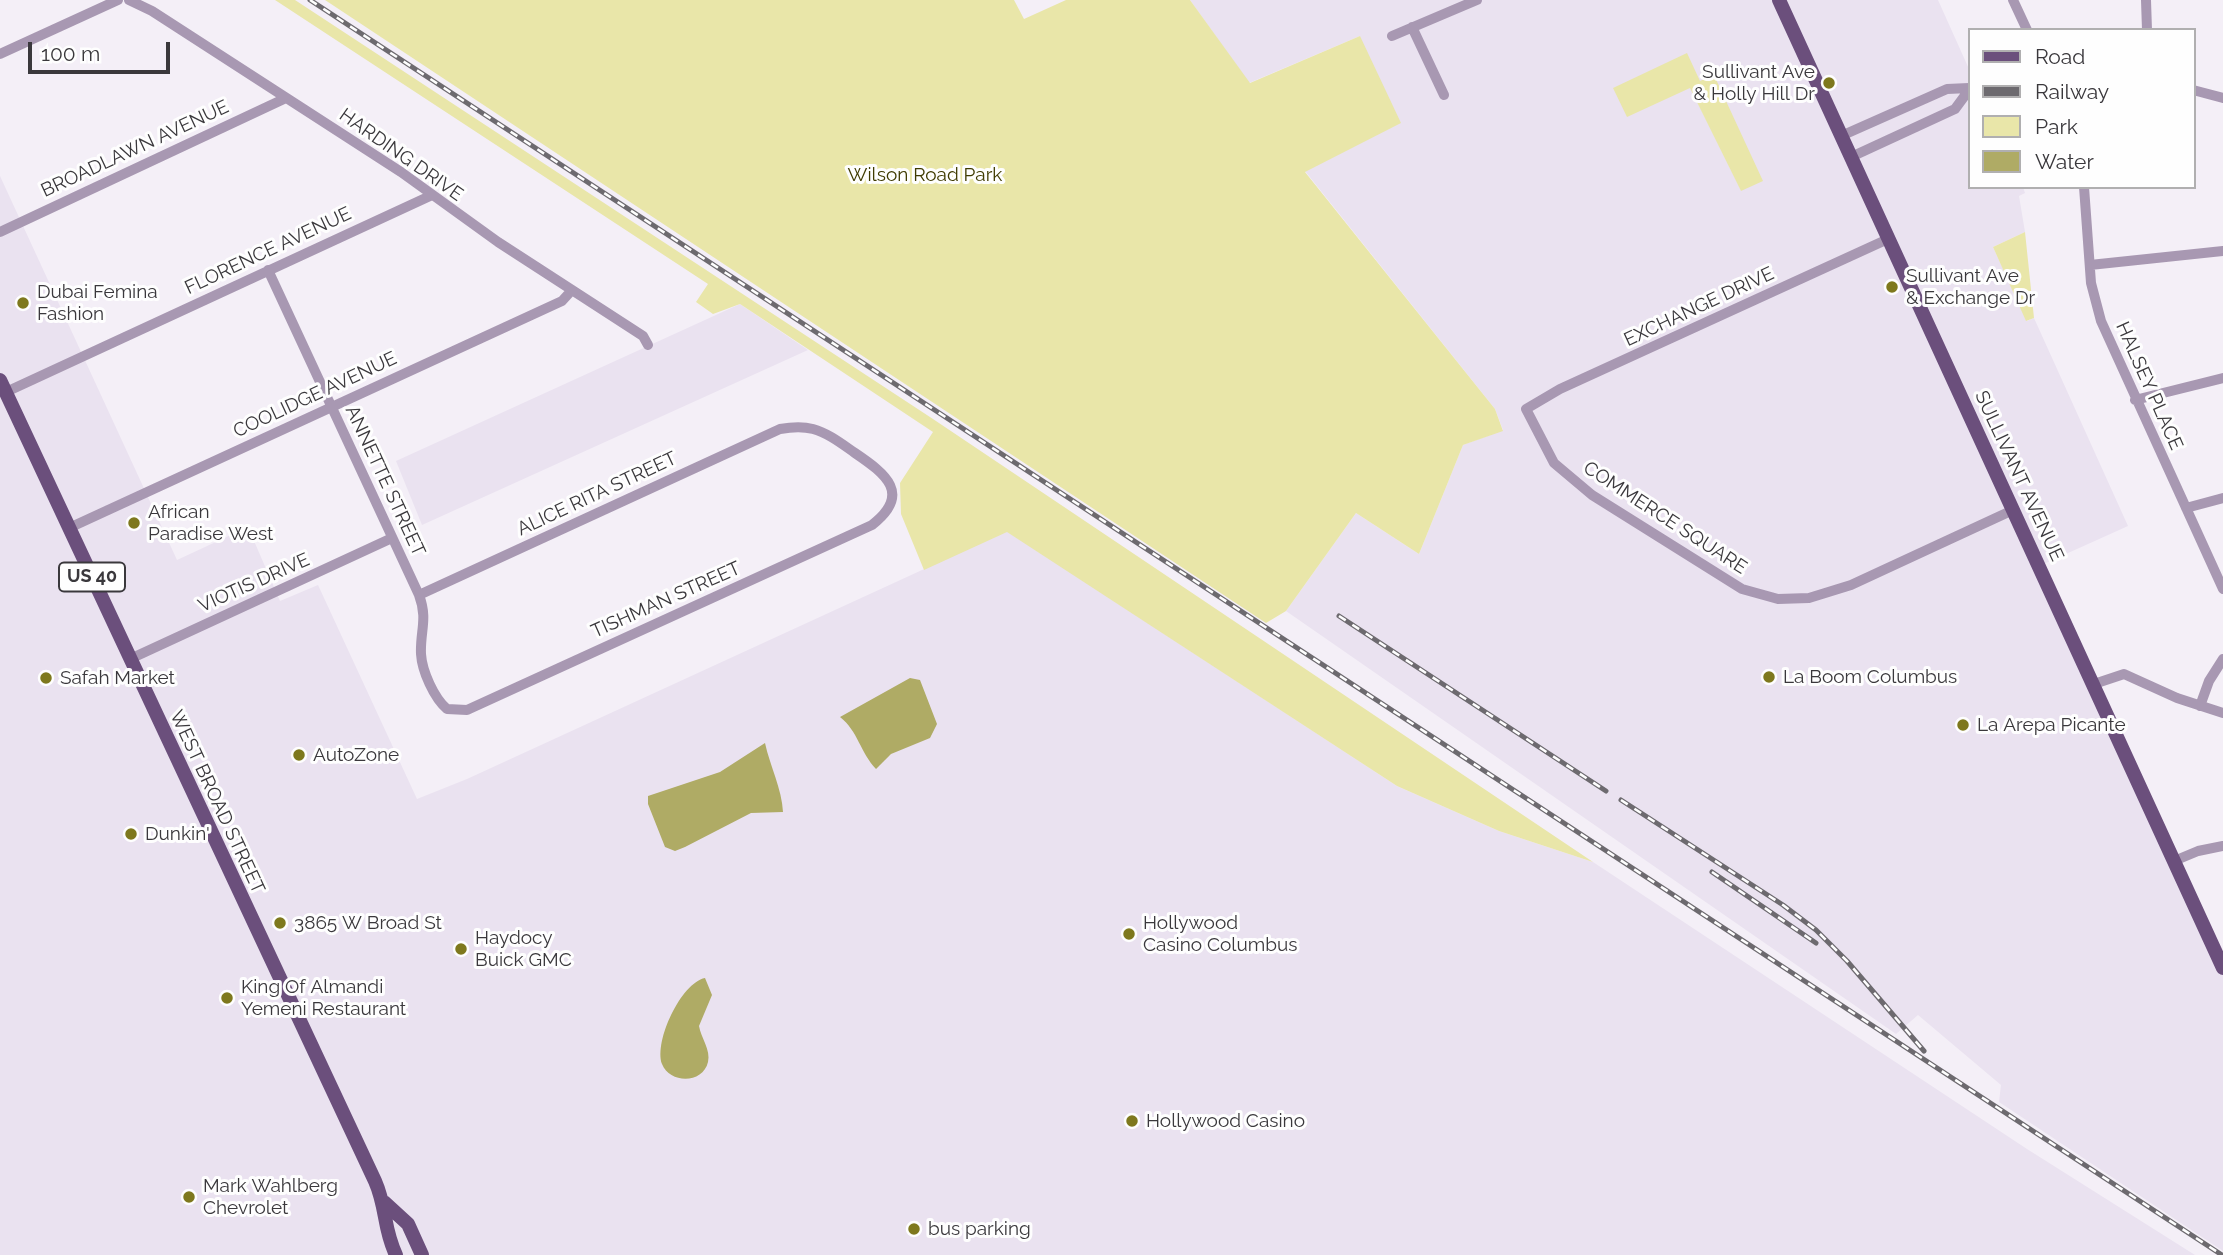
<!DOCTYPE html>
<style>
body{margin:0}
#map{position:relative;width:2223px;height:1255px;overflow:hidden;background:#f4eff7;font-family:Raleway,sans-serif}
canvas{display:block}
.legend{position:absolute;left:1968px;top:28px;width:228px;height:161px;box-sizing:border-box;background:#fefefe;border:2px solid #b0afb0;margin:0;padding:9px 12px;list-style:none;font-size:21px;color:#3a383c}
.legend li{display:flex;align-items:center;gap:14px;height:35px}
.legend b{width:35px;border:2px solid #b0afb0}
.scale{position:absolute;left:28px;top:42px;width:142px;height:32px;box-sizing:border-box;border:4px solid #3a383c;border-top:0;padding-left:9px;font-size:21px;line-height:24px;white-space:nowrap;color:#3a383c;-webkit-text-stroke:5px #fefefe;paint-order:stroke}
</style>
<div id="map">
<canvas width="2223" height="1255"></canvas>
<ul class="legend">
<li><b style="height:9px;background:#6b4f7c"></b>Road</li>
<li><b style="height:9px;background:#6d6a6f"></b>Railway</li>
<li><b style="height:19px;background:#e9e6a9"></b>Park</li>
<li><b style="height:19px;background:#afab65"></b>Water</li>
</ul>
<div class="scale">100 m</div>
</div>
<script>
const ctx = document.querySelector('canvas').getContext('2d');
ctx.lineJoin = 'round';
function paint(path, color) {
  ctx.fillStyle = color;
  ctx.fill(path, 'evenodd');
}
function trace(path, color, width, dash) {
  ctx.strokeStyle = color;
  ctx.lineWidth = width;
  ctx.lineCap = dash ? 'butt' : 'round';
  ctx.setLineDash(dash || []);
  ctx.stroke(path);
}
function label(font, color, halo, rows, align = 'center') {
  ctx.font = font + ' Raleway,sans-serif';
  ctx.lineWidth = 6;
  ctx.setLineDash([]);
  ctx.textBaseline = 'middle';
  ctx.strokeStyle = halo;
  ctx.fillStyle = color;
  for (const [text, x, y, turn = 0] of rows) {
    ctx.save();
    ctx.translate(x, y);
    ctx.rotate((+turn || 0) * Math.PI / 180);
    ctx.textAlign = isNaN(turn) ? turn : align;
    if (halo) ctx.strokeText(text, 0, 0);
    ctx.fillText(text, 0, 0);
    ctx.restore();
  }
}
paint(new Path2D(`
 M1190,0H1938L1969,69V187H2023L2025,193L2019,196L2025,232L1993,247L2027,321L2034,318L2128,526L2037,567L2223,975V1251L1999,1102L2001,1085L1918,1015L1896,1034L1286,611L1356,513L1419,554L1463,445L1503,430L1495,409L1305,171L1360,36L1249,83ZM1714,75L1741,190L1690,87Z
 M0,176L177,560L248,527L280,601L318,585L417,799L467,779L1007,531L1397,786L1499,831L1593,862L2027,1149L2195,1255H0Z
 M740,304L808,350L422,525L396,461Z`), '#eae2f0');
paint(new Path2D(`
 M275,0H295L933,419L1593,862L1499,831L1397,786L1007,532L924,570L901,514L900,483L933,432L740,304L713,314L696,302L708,284Z
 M325,0H1014L1024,19L1066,0H1190L1250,83L1360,36L1401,123L1305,172L1495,409L1503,431L1463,445L1419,554L1356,513L1286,611L1266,623Z
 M1687,53L1700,81L1714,75L1763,181L1741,191L1690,88L1627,117L1613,88Z
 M2025,232L2034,318L2026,321L1993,247Z`), '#e9e6a9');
paint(new Path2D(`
 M910,678L920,680L937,724L930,738L891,754L876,769C860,752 858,731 840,717Z
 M765,743C770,766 782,789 783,812L751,813L685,847L675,851L665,847L648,804V796L720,772Z
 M705,978L712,995L699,1026C701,1038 711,1050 708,1062C703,1084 670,1084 662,1064C654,1041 681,983 705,978Z`), '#afab65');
trace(new Path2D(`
 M129,0L152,11L401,172L498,242L643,336L648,345
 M2013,0L2027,30
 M2146,0L2147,30
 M1412,27L1444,95
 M1392,36L1477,0
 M0,54L118,0
 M2193,90L2223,98
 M1841,136L1947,89L1969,88
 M1851,157L1955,109L1969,90
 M2084,187L2091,283L2101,321L2223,589
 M0,232L286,98
 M1888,239L1560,389L1526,409L1554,463L1592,495L1742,589L1778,599L1809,598L1851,585L2013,510
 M2090,265L2223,251
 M268,270L419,595C428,619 420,631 421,654C422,671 434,698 447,709L467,710L872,525C912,494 886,474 855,453C842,444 828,433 813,429C802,426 791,427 780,429L419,595
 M6,392L430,196
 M2135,400L2223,378
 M2186,508L2223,498
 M69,528L562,301L572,290
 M130,659L392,538
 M2094,684L2124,674L2177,698L2223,713
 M2200,706L2209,681L2223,659
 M2174,861L2198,851L2223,846`), '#a898b2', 10);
trace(new Path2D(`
 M1779,0L2223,968
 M0,380L375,1181C387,1208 383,1228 396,1255
 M384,1202L408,1224L422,1255`), '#6b4f7c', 14);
const rail = new Path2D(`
 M310,0L2222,1255
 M1339,616L1606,791
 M1621,800L1783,905L1816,930L1847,961L1924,1051
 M1712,872L1816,943`);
trace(rail, '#6d6a6f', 5);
trace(rail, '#fefefe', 2.5, [8]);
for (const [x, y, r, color] of [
 [1829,83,7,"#7e781d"],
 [1892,287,7,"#7e781d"],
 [23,303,7,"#7e781d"],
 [134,523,7,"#7e781d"],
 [1769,677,7,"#7e781d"],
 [46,678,7,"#7e781d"],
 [1963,725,7,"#7e781d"],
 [299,755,7,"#7e781d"],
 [131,834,7,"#7e781d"],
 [280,923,7,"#7e781d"],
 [1129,934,7,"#7e781d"],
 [461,949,7,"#7e781d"],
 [227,998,7,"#7e781d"],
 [1132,1121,7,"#7e781d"],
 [189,1197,7,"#7e781d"],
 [914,1229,7,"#7e781d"]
]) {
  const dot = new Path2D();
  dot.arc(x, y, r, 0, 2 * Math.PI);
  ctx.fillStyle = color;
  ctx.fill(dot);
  trace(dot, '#fefefe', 2.5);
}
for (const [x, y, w] of [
 [92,577,66]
]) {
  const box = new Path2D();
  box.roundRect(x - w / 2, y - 14.5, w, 29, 5);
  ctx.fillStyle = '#fefefe';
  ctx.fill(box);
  trace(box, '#3a383c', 2);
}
label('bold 18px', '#3a383c', null, [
 ["US 40",92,577]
]);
label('19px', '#3a383c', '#fefefe', [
 ["Sullivant Ave",1815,72,"right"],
 ["& Holly Hill Dr",1815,94,"right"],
 ["Sullivant Ave",1906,276],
 ["& Exchange Dr",1906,298],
 ["Dubai Femina",37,292],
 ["Fashion",37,314],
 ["African",148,512],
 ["Paradise West",148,534],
 ["La Boom Columbus",1783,677],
 ["Safah Market",60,678],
 ["La Arepa Picante",1977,725],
 ["AutoZone",313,755],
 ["Dunkin'",145,834],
 ["3865 W Broad St",294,923],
 ["Hollywood",1143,923],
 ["Casino Columbus",1143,945],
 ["Haydocy",475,938],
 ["Buick GMC",475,960],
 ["King Of Almandi",241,987],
 ["Yemeni Restaurant",241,1009],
 ["Hollywood Casino",1146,1121],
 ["Mark Wahlberg",203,1186],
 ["Chevrolet",203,1208],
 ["bus parking",928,1229]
], 'left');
label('19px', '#3a383c', '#fefefe', [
 ["BROADLAWN AVENUE",135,149,-25],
 ["HARDING DRIVE",401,155,35],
 ["FLORENCE AVENUE",268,251,-25],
 ["EXCHANGE DRIVE",1699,307,-25],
 ["HALSEY PLACE",2149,386,66],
 ["COOLIDGE AVENUE",315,395,-25],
 ["SULLIVANT AVENUE",2019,476,65],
 ["ANNETTE STREET",385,481,65],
 ["ALICE RITA STREET",597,494,-25],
 ["COMMERCE SQUARE",1665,518,33],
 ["VIOTIS DRIVE",254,583,-24],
 ["TISHMAN STREET",666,600,-24],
 ["WEST BROAD STREET",217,802,65]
]);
label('19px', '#3f3b01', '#fefefe', [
 ["Wilson Road Park",925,175]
]);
</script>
